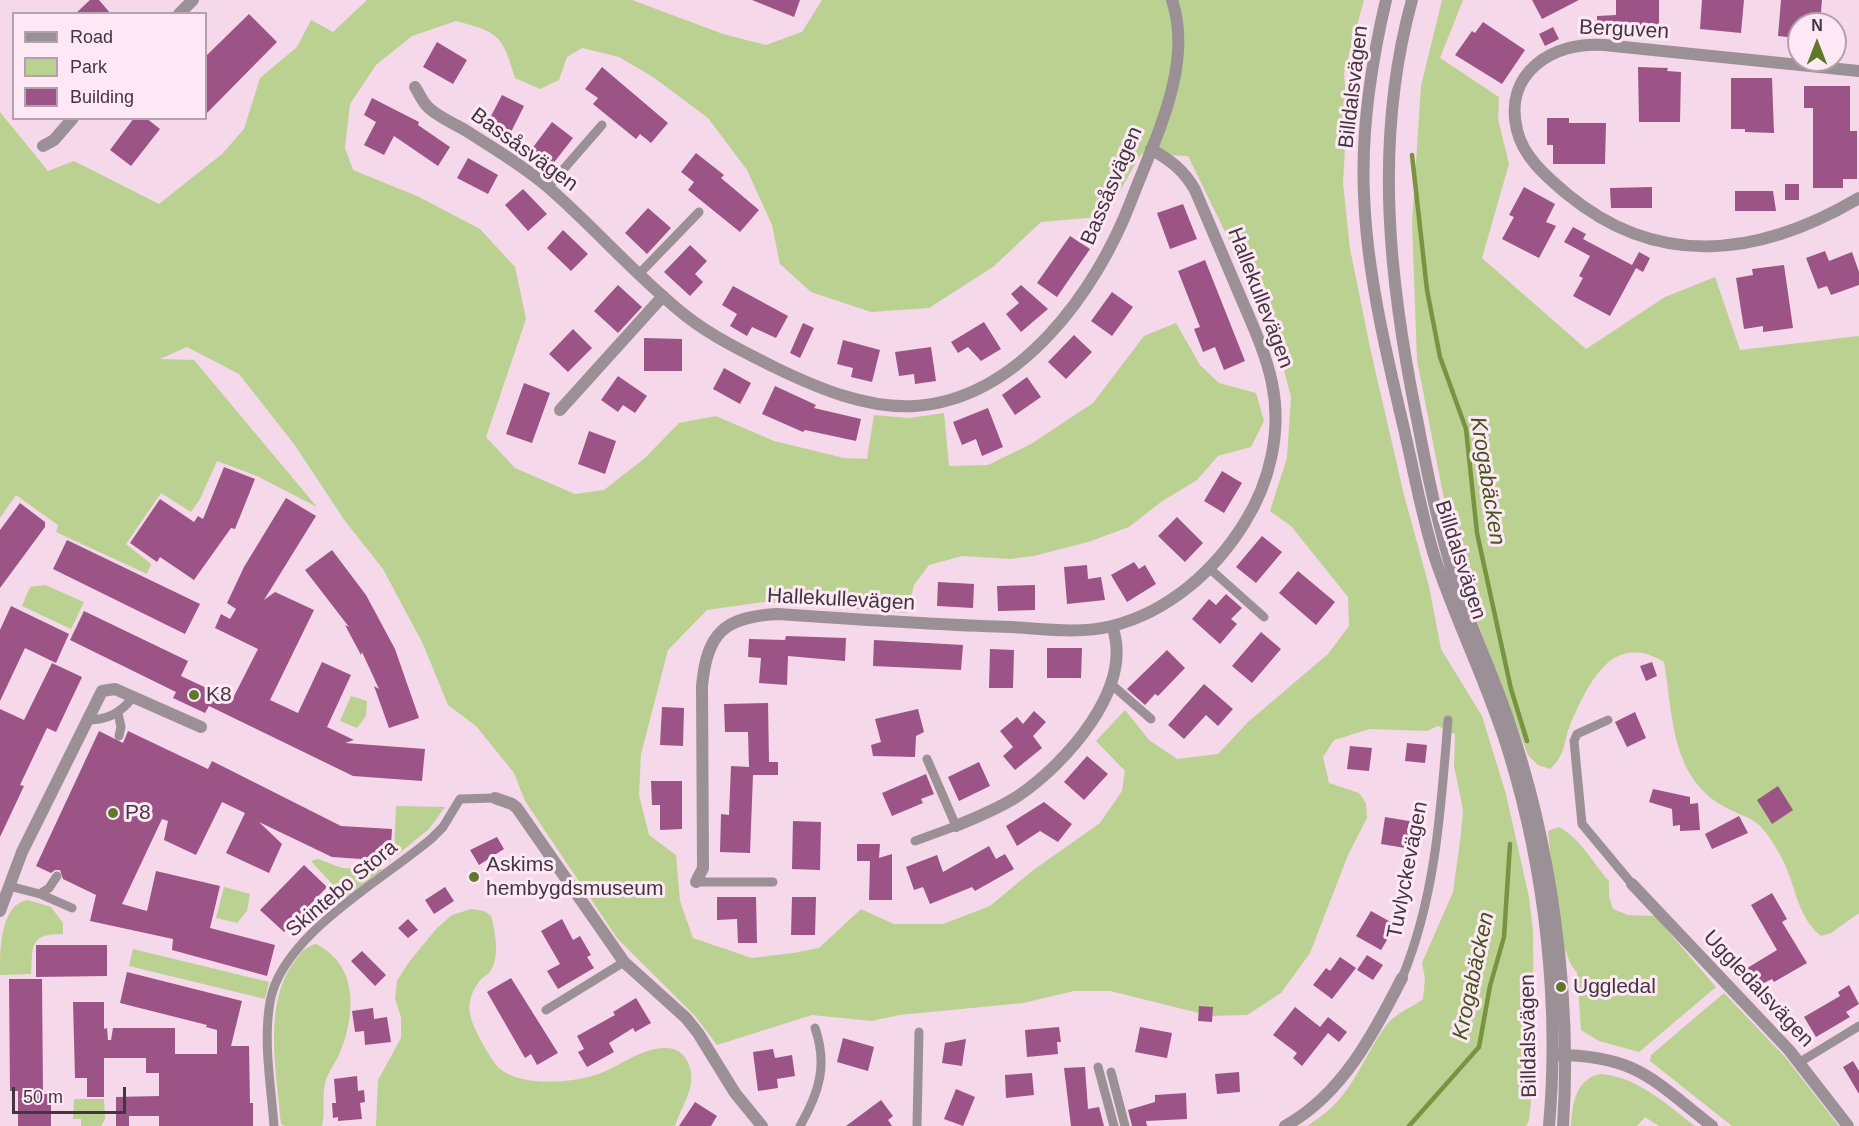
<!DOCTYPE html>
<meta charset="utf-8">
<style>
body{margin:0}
#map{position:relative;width:1859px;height:1126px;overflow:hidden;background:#f5d8ea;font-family:Helvetica,sans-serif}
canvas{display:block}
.legend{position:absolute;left:12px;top:12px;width:195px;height:108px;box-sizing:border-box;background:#fee8f6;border:2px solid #b3a1ac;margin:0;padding:8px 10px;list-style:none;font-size:18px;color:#42373e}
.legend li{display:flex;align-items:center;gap:12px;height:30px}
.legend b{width:30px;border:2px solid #b3a1ac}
.north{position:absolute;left:1787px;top:12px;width:60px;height:60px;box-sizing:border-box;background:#fee8f6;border:2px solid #b3a1ac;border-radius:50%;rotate:0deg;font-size:16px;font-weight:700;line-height:24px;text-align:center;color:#42373e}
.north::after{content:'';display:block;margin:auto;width:21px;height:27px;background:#60782a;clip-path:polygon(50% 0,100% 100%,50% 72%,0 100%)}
.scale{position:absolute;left:12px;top:1087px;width:114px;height:27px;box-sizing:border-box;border:3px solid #42373e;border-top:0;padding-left:8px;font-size:18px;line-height:21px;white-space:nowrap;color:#42373e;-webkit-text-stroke:4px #fee8f6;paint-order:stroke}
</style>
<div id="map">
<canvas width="1859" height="1126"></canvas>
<ul class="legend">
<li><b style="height:8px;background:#9c9097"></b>Road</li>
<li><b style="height:16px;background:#bad191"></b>Park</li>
<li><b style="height:16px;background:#9b5485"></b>Building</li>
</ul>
<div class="north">N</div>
<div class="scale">50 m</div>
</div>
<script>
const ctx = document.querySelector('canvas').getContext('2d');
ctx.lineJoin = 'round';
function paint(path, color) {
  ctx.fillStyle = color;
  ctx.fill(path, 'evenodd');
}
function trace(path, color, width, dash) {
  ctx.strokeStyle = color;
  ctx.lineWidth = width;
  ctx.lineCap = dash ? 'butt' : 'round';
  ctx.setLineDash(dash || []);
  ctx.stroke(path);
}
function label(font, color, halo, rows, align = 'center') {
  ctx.font = font + ' Helvetica,sans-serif';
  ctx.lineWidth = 6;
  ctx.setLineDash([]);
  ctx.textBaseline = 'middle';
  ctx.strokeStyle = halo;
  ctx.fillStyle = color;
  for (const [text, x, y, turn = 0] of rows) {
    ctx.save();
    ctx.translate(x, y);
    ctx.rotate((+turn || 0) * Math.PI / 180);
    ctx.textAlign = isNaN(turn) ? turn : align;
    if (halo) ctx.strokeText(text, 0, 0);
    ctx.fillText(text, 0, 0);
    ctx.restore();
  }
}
paint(new Path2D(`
 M367,0H632L723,34L766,45L802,32L822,0H1364L1344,73L1347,114L1343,183L1350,249L1371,352L1404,495L1429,586L1441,649L1482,716L1506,794L1529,897L1533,931L1534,1075L1529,1120L1526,1126H1307C1352,1099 1358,1066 1385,1027C1394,1013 1410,1009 1423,999L1425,978L1422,963L1453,892L1461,834L1463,810L1454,766L1455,734L1438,726L1427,731L1370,729L1334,740L1323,757L1329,783L1359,793L1366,803L1367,818L1348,855L1310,953L1281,993L1247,1015L1211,1016L1110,991H1074L1023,1003L899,1015L872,1021L812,1015L717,1045L695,1016L617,938L525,801L514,773L476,726L448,705L423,644L383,569L345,521L294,444L239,374L187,347L160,359L194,360L317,507L257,476L217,461L200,499L191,512L161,493L126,544L151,564L147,574L56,532L58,525L16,495L0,518V112L48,171L74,161L159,204L222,154L244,129L260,78L297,47L311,20L333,32ZM456,21C498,32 503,35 515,78L540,89L559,80L567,57L582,48L619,57L653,77L708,118L747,170L772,225L780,264L811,292L871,312L929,308L993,267L1041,222L1098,217L1113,203L1141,154L1188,156L1274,332L1291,397L1287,458L1270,511L1291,526L1348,597L1349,626L1328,654L1248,722L1218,754L1177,759L1149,740L1125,710L1096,741L1125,771L1122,791L1100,823L1032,871L990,906L943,924H894L861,909L819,948L793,953L752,958L693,938L680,901L676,855L649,835L639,795L641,754L668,650L707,610L763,602L907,613L914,585L929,565L962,556L1010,559L1034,556L1088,542L1129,527L1161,502L1197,480L1218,456L1251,447L1264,421L1256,393L1219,383L1200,365L1176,323L1144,336L1093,403L1031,444L988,465L949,466L944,413L910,418L874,415L867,459L844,458L774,441L716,416L679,423L645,458L604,490L575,494L515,468L486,437L526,319L515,267L480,229L417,196L353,170L345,148L350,104L376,65L412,36Z
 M1442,0H1463L1440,58L1499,97L1498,119L1509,164L1482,258L1586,349L1665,297L1715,277L1740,350L1859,336V913L1831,933L1821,936C1795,915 1796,882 1780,855C1775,846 1767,832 1759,825C1747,815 1731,812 1718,803C1670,771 1673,713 1664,662C1613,631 1590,681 1572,720C1563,740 1567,754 1550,769L1538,765L1528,755L1458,571L1417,360L1412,223L1421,86Z
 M45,585L84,602L71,629L22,606L30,587Z
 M351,696L367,701L366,716L357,728L340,721Z
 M396,806L445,807L429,829L397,855L394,852Z
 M1559,827C1582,840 1592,862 1609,881V896L1613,909L1628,915L1655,916L1716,987L1639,1052L1599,1041L1581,1030L1577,972C1556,952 1552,863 1548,831Z
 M318,859L342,868L383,869L345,898L311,861Z
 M224,887L250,894L247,911L237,923L216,918Z
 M28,900L51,907L63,923V934C29,934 33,945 31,974L0,975C0,951 0,904 28,900Z
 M471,909L484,911L491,916C495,931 500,956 491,970C488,975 481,978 478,983C462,1007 471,1022 484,1046C488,1053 494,1063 499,1068C521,1088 576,1083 601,1073C621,1065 643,1048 665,1048C686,1047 695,1070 690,1088C687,1100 679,1113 675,1126H376L378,1080L401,1038V1017L395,999L397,981L409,962L437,928L452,915Z
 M316,944C359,965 356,1016 339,1055C335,1063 329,1071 326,1080C321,1094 326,1111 322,1126H285L281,1124C277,1072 261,1000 298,957C303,950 307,946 316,944Z
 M133,949L269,982L265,999L129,966Z
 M1724,993L1785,1057L1839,1126H1732L1650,1061L1651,1055Z
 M1600,1074C1637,1076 1667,1105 1695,1126H1659L1645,1117L1637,1126H1571C1572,1104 1576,1079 1600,1074Z
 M74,1099H104L105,1119L101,1126H81V1119H73Z`), '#bad191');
trace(new Path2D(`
 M1412,155L1427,290L1440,357L1466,429L1477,533L1511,689L1527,741
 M1409,1126L1479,1047L1490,986L1504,937L1510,844`), '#799341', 4.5);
paint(new Path2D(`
 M90,0H99L111,14H75Z
 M752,0H800L794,17Z
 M1532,0H1579L1542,19Z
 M1616,0H1659V29L1610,28L1611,31L1597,32V16L1616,15Z
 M1702,0H1744L1741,33L1700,29Z
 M1781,0H1822L1820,24H1798L1796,38L1778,36Z
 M249,14L277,42L206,114V56Z
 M1483,22L1525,50L1502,84L1455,55L1472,31L1475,33Z
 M1553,27L1559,39L1545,46L1539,34Z
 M437,42L467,60L453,84L423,67Z
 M602,67L668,123L651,143L640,134L636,139L593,104L598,98L585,89Z
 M1638,67L1668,68L1667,71L1681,72L1680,122H1639Z
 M1731,78H1772L1774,133L1745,132V129H1731Z
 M1804,86H1850V131H1857V179H1843V188H1813V108H1804Z
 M502,95L524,106L510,134L492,125L495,118L491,116Z
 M372,98L419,122L418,125L450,147L438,166L394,136L384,155L364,145L376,122L364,115Z
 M134,118H146L160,129L131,166L110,150Z
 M1547,118H1569V123H1606L1605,164H1553V145H1547Z
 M552,122L573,138L552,165L531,150Z
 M696,153L724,175L721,178L759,210L740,232L688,190L694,182L681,172Z
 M468,158L498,175L488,194L457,178Z
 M1785,184H1799V200H1785Z
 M1524,187L1555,204L1546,222L1556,226L1539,258L1502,239L1514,217L1509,215Z
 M1652,187V208H1611L1610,188Z
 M523,189L547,214L528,231L505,205Z
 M1735,191H1773L1776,211H1735Z
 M1183,204L1197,239L1170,249L1157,213Z
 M648,208L671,228L647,254L625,233Z
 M1573,227L1586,234L1583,239L1632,265L1639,252L1650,258L1643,272L1636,268L1610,316L1573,296L1583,278L1579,276L1590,256L1564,242Z
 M563,230L588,254L571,271L547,248Z
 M1070,236L1090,249L1057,297L1037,283Z
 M690,245L707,261L695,274L703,282L690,296L664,272Z
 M1825,251L1829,261L1852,252L1859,272V285L1831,295L1827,286L1818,289L1806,258Z
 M1205,260L1245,361L1224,370L1215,347L1203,352L1194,329L1200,327L1178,271Z
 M1784,265L1793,328L1763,332V326L1744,329L1736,278L1753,275L1752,269Z
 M618,285L642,307L618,333L594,311Z
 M1021,285L1048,309L1021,332L1006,314L1019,303L1011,294Z
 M733,286L788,316L776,338L752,327L747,336L730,326L737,314L722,305Z
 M1112,292L1133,307L1112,336L1091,321Z
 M984,322L1001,349L981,361L968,347L958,353L951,342Z
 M803,323L814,328L800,358L790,353Z
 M573,329L592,348L568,372L549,354Z
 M1074,335L1092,352L1066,379L1048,362Z
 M644,338L682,339V371H644Z
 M843,340L880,350L872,382L851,377L853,368L837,364Z
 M931,347L936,381L915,384L914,374L899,376L895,352Z
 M724,368L751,383L740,404L713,389Z
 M618,376L647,396L635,413L623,405L618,412L601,400Z
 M1027,377L1041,397L1015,415L1002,395Z
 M524,383L550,393L532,443L506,434Z
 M775,386L816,405L814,408L861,419L856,441L805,430L803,432L762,414Z
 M988,408L1003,447L982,456L976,439L962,445L953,422Z
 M589,431L616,441L605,474L578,464Z
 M224,467L255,479L235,529L231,528L194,580L160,557L157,562L130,543L160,499L194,522L198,516L203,519Z
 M1222,471L1242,483L1224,513L1204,501Z
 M286,498L316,516L264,600L275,592L314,610L270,700L298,713L322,662L351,675L327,727L354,740L345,743L425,749L422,781L353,776L209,706L205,713L173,698L176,692L70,640L84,611L188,661L181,676L232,700L258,649L215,628L221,614L230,619L236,609L227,603L244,567Z
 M20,503L45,522V527L0,588V530Z
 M1177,517L1203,543L1185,562L1158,536Z
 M1262,536L1282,552L1256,583L1236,567Z
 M67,540L200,604L185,634L53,569Z
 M332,550L366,595L395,649L419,718L389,728L374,686L379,689L362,652L361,655L345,625L349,627L305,570Z
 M1134,562L1139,569L1145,565L1156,584L1127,602L1111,575Z
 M1087,565L1088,579L1101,577L1105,600L1067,604L1064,567Z
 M1298,571L1335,602L1316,625L1279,593Z
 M938,582L974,584L973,608L937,606Z
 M1035,585V610L998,611L997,586Z
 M1226,594L1242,608L1231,619L1237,624L1220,644L1192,619L1209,599L1216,605Z
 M11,606L69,634L56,663L25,648L0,701V630Z
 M1261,632L1281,649L1252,683L1232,666Z
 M786,636L846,638L845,661L788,656L787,685L759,683L761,658L748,657L749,639L785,640Z
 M874,640L963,645L961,670L873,666Z
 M1047,648H1082L1081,678H1047Z
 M990,649L1014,650L1013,688H989Z
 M1167,650L1185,668L1158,696L1155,694L1145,705L1127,689Z
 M1652,662L1657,676L1646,681L1640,666Z
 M52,663L82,677L56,732L47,728L20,785L24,786L0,837V709L24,720Z
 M1204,684L1233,709L1218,726L1206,715L1184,739L1168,725Z
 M768,703L769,762H778V775H753L750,853L720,852L721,814L729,815L731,766L749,767L748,732H725L724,704Z
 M662,707L684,708L683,746L660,745Z
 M918,709L924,732L916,736L915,757L873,756L871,745L881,742L875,719Z
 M1034,711L1046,722L1033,736L1042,748L1015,770L1003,756L1013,747L1000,731L1017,717L1023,724Z
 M1635,712L1646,738L1627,747L1615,722Z
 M99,731L123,743L128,731L208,769L212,761L341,826L392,829L390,861L332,857L259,822L282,844L269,873L226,853L245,813L222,802L196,855L164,840L168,821L162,819L122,904L147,911L156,871L220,886L210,928L275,945L267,976L172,950L173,939L90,921L96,895L63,879L60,870H55L51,873L36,866Z
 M1407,743L1427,745L1425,763L1405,761Z
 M1350,746L1372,748L1369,771L1347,769Z
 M1087,756L1108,774L1084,800L1064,782Z
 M979,762L990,786L959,801L948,777Z
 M926,774L934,794L921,799L923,803L892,816L882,793Z
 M651,781H682V829L660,830V805H652Z
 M1778,786L1793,810L1772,824L1757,800Z
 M1653,789L1690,797V804L1698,803L1700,830L1680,831V825L1673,826L1672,809L1649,802Z
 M1044,802L1072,824L1058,842L1040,831L1017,846L1006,826Z
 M1739,816L1748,833L1712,849L1705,834Z
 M1385,817L1415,822L1411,849L1381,844Z
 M793,821L821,822L820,870L792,869Z
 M497,837L504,849L479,865L470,850Z
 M857,844H880L879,858L892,854V900H869L870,861H857Z
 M989,846L996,859L1005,854L1014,869L975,891L972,887L930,904L923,887L914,890L906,867L937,855L943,872Z
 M304,865L327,887L284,932L260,910Z
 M445,887L454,901L434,914L425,900Z
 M1772,893L1787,919L1782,922L1807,963L1774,982L1772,979L1754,988L1744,970L1777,950L1751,905Z
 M717,897H756L757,943H738L737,919L717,920Z
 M792,897H816L815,935H791Z
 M1371,911L1396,925L1381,950L1356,936Z
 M408,919L418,930L408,938L398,928Z
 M562,919L573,940L580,936L591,955L587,957L594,968L558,989L547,971L560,964L541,931Z
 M36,945H107V976L36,977Z
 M362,951L386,975L375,986L351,961Z
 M1367,955L1383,965L1373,980L1357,970Z
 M1340,957L1356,968L1332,999L1313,985L1326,968L1330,971Z
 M127,972L242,1001L231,1046H249L250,1103H253V1126H159V1116H129V1126H116V1097L159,1096V1073H146V1058H104V1097H87V1078H75L73,1002H104V1029L107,1028L108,1040H111L113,1028H175V1054H217V1030L206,1027L207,1025L120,1003Z
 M511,978L558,1053L537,1065L531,1054L525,1058L487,992Z
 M9,979H42L43,1094H51V1126H18V1091H10Z
 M1849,985L1859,1004L1846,1012L1850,1017L1816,1037L1804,1017L1840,996L1838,992Z
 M636,998L651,1023L635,1032L633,1028L609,1043L614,1052L587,1067L578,1052L584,1049L577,1036L615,1015L613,1012Z
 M1199,1006L1213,1007L1212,1022L1198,1021Z
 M1295,1007L1320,1027L1328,1017L1347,1032L1339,1042L1328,1033L1302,1066L1293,1058L1297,1053L1273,1035Z
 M373,1008L374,1019L387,1017L391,1042L365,1045L364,1031L355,1032L352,1011Z
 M1059,1027L1061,1042H1057L1058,1054L1027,1057L1025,1030Z
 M1140,1027L1172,1033L1167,1058L1135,1052Z
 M843,1038L874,1047L868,1071L837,1062Z
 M966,1039L962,1066L942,1063L945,1043Z
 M773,1049L775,1058L792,1055L795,1076L777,1079L778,1088L758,1091L753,1052Z
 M1853,1061L1859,1071V1094L1843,1067Z
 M1085,1067L1088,1109L1099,1107L1104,1126H1071L1064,1068Z
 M1239,1072L1240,1092L1217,1094L1215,1074Z
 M1032,1073L1034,1095L1006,1098L1005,1075Z
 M357,1076L358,1091L364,1090L365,1102L360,1103L362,1119L338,1121V1117L333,1118L332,1103H336L334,1079Z
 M956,1089L975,1097L963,1126L944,1119Z
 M1186,1093L1187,1119L1146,1121L1147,1126H1132L1128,1110L1155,1102V1095Z
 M881,1100L893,1116L888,1120L892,1126H846Z
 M695,1102L717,1116L711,1126H679Z`), '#9b5485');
trace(new Path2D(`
 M548,187L602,125
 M639,274L699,212
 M1209,568L1264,617
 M1111,684L1151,719
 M118,713L121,727L119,736
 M86,720C107,720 120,714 133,697
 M1608,720L1577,734L1574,741L1582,824L1632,884
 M915,841L956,826L927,759
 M696,882H773
 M9,886L40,894L72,908
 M40,894L49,888L57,876
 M1402,978C1436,896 1441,807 1448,720
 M546,1010L624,962
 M1800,1062L1859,1026
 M1098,1067L1114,1126
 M1111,1072L1125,1126
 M274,1126C271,1086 263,1042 270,1002C281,936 381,881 431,839L443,827L460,799L495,798
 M800,1126C819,1093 828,1065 815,1028
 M917,1126L919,1032`), '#9c9097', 9);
trace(new Path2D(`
 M179,14L193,0
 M1859,71L1604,45C1553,41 1503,73 1517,130C1523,157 1547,177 1567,194C1659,270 1761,256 1859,198
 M415,87C419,93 422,101 427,106C436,116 453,123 465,130C493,148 524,166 549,188C596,229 637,277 686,316C713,337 744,352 774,367C817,388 867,409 915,406C1020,399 1097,290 1131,201C1154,140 1194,66 1172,0
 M43,146L54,140L73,118
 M560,410L663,296
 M495,798L512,804L517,808L624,962L686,1018L698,1033L735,1093L762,1126
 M956,826C977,817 998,809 1018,796C1065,764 1135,688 1112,626
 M696,882L703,868L702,686C707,633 724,617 777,614C855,619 934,625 1012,627C1044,629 1081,634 1112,626C1168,612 1215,571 1245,522C1270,482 1282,431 1272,383C1266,354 1253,326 1241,298C1226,262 1210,226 1195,190C1184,170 1170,160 1151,149
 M1632,884L1789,1050L1848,1126
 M0,911L22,852L102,691L115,689L201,727
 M1556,1055C1636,1055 1653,1080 1712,1126
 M1285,1126C1342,1095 1374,1033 1402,978`), '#9c9097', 12);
trace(new Path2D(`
 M1386,0C1371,64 1361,130 1364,195C1367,274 1386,352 1404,429C1414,472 1422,517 1435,558C1457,624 1489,687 1509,753C1545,871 1560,1003 1549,1126
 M1412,0C1373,141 1389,283 1418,424C1426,467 1435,511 1447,553C1462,609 1488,661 1507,716C1551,841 1572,993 1563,1126`), '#9c9097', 12);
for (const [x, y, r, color] of [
 [194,695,6,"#60782a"],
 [113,813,6,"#60782a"],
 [474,877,6,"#60782a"],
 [1561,987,6,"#60782a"]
]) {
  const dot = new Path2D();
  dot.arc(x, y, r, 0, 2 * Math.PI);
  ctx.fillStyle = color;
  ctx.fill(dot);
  trace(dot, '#fee8f6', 2);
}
label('21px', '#42373e', '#fee8f6', [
 ["Berguven",1624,30,3],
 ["Billdalsvägen",1354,87,-83],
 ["Bassåsvägen",524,150,36],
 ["Bassåsvägen",1112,186,-67],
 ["Hallekullevägen",1260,298,69],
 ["Billdalsvägen",1460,560,72],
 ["Hallekullevägen",841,600,3],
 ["Tuvlyckevägen",1408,870,-79],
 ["Skintebo Stora",342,889,-40],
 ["Uggledalsvägen",1758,989,47],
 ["Billdalsvägen",1529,1036,-91]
]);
label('21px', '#42373e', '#fee8f6', [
 ["K8",206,695],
 ["P8",125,813],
 ["Askims",486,865],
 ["hembygdsmuseum",486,889],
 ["Uggledal",1573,987]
], 'left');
label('italic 22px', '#43551a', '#fee8f6', [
 ["Krogabäcken",1487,481,81],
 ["Krogabäcken",1474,976,-78]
]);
</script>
